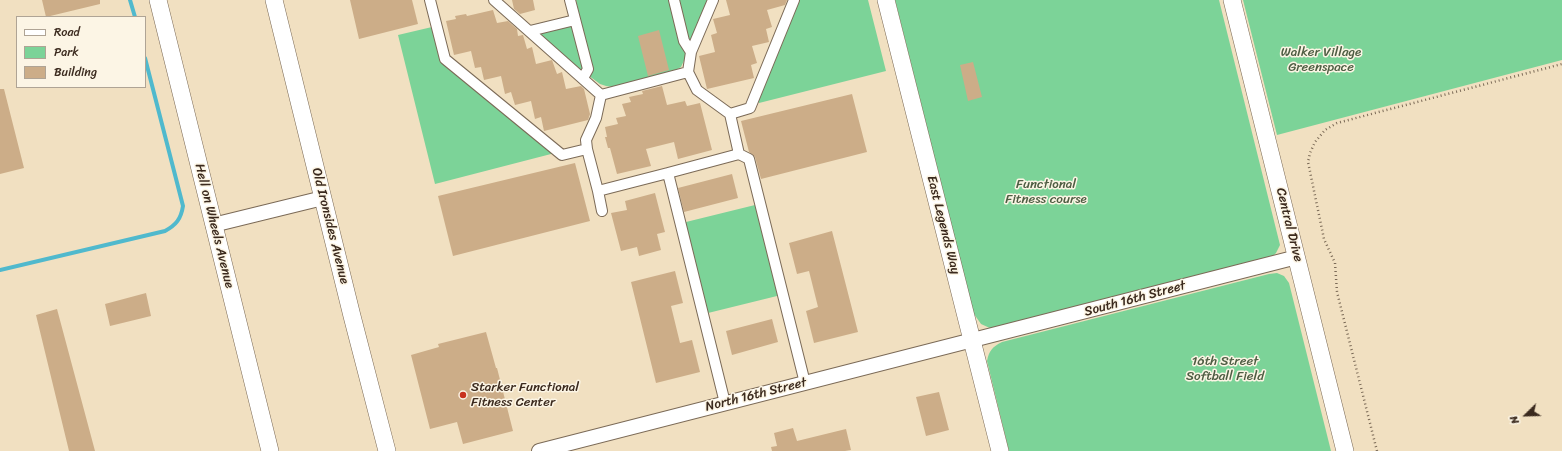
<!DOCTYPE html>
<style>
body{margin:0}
#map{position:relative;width:1562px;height:451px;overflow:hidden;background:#f1e0c1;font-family:Sriracha,sans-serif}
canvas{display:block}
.legend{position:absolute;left:16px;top:16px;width:130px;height:72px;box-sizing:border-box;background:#fcf5e5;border:1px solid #afa495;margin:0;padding:5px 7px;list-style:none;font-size:12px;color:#3b2a1e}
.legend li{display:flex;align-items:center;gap:8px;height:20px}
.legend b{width:20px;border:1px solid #afa495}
.north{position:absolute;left:1506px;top:395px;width:40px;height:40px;-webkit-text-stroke:3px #fcf5e5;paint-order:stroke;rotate:247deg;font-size:11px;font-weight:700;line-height:16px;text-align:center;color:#3b2a1e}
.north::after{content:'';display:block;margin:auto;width:14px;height:18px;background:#3b2a1e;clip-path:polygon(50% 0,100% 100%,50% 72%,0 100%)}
</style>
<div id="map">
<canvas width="1562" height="451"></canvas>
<ul class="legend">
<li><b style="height:5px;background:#fff"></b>Road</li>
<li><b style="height:11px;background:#7cd398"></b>Park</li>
<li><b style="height:11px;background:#ccad88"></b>Building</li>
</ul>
<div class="north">N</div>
</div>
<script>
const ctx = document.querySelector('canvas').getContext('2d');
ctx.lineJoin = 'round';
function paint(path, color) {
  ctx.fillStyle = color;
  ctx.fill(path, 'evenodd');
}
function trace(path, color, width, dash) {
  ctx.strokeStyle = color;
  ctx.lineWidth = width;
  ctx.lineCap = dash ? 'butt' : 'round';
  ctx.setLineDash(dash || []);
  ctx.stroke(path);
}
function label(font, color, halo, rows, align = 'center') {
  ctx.font = font + ' Sriracha,sans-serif';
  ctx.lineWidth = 3;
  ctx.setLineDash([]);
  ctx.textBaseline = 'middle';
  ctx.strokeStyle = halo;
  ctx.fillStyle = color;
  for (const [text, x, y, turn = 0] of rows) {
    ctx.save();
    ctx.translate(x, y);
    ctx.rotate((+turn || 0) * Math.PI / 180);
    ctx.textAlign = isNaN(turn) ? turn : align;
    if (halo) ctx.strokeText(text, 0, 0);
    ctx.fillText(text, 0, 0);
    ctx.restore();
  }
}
paint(new Path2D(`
 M576,0H709L694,39L681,67L674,71L612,87L606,86L600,84L581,70L541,36V31L581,22Z
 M797,0H868L886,71L759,103L758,101Z
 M895,0H1219L1280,245L1276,253L1270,259L992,329L981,324L974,314Z
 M1243,0H1562V60L1277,135Z
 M432,27L441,60L552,153L551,154L435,184L398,35Z
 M755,205L758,206L779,294L777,296L708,313L706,312L684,225L686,222Z
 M1277,273L1284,276L1289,283L1331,451H1009L987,361C989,351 992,347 1002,342L1269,274Z`), '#7cd398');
trace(new Path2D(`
 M130,0L135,17
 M0,270L165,231C176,225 181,219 183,206L145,58`), '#50b9cd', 4);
paint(new Path2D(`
 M42,0H100V4L46,17Z
 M350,0H412L418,24L359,39Z
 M512,0H533L535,10L520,14L514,9Z
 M726,0H787L785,5L767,10L772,27L766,29L769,42L752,46L757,63L751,65L754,78L707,89L699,56L715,52L711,35L717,33L713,19L730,15Z
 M493,10L497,23L508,21L517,29L518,36L523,35L527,49L532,47L536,64L552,60L557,74L562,72L566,89L581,86L584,89L590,114L588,120L544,131L541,117L535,119L531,101L515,105L511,92L505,94L501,76L484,80L481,67L475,68L471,51L454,55L446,21L456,19L455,16L466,14L467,16Z
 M659,30L669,70L648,76L638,36Z
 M973,62L982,97L968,101L960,65Z
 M662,86L667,105L685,101L687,106L700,103L712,150L678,159L674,142L646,149L651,166L617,174L610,148H608L605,137H607L605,127L618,124L616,118L626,116L622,104L631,102L629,97L643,94L642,91Z
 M0,89H4L24,168L0,174Z
 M852,94L867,152L761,179L755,157L749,152L741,121Z
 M575,163L590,221L453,256L438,196Z
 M732,174L738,198L684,212L678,188Z
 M655,193L665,232L657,234L661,250L639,256L637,247L621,251L611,213L627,210L625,201Z
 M832,231L858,332L814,343L806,311L818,307L809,271L797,274L789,243Z
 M675,271L683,303L671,306L680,343L692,340L700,372L656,383L631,282Z
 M146,293L151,316L110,326L105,304Z
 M57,309L95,451H69L36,315Z
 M772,319L778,342L732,355L726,331Z
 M486,332L496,368H497L513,431L463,444L457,422L430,429L411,355L439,347L438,344Z
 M939,392L949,430L926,436L916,397Z
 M793,428L797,441L846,429L851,450L845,451H772L771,447L777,446L774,433Z`), '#ccad88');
const pedestrian = new Path2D(`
 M430,0L445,59L562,155L587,149L586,140L596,118L601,95
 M494,0L601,95L688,72L691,52L713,0
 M570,0L588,69L583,78
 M674,0L684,41L691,52
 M530,31L575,20
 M688,72L697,90L730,114L750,108L794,0
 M587,149L598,191L668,173
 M739,154L749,159L805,383
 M598,191L602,211
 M725,403L668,173L739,154L730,114`);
const minor = new Path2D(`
 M213,225L323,198
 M539,451L1297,257`);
const tertiary = new Path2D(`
 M158,0L270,451
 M274,0L352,316L387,451
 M886,0L1000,451
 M1232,0L1345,451`);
trace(pedestrian, '#7b6a57', 12);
trace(minor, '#7b6a57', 16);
trace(tertiary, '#7b6a57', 18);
trace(new Path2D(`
 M1377,451L1337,292L1335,263L1324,239L1308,162L1310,153L1315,142L1325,130L1337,123L1562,64`), '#7b6a57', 2.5, [1, 3]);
trace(pedestrian, '#fff', 10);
trace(minor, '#fff', 14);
trace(tertiary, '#fff', 17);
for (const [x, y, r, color] of [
 [463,395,4,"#c8321e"]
]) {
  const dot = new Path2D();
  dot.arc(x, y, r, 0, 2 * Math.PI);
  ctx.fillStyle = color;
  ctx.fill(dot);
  trace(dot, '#fcf5e5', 1.5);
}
label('13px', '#4e5d43', '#fcf5e5', [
 ["Walker Village",1321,53],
 ["Greenspace",1321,68],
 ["Functional",1046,185],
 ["Fitness course",1046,200],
 ["16th Street",1225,362],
 ["Softball Field",1225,377]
]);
label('13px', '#3b2a1e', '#fcf5e5', [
 ["East Legends Way",943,225,76],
 ["Central Drive",1289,225,76],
 ["Hell on Wheels Avenue",214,226,76],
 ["Old Ironsides Avenue",330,226,76],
 ["South 16th Street",1135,299,-15],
 ["North 16th Street",756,395,-14]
]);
label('13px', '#3b2a1e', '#fcf5e5', [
 ["Starker Functional",471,388],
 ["Fitness Center",471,403]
], 'left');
</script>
